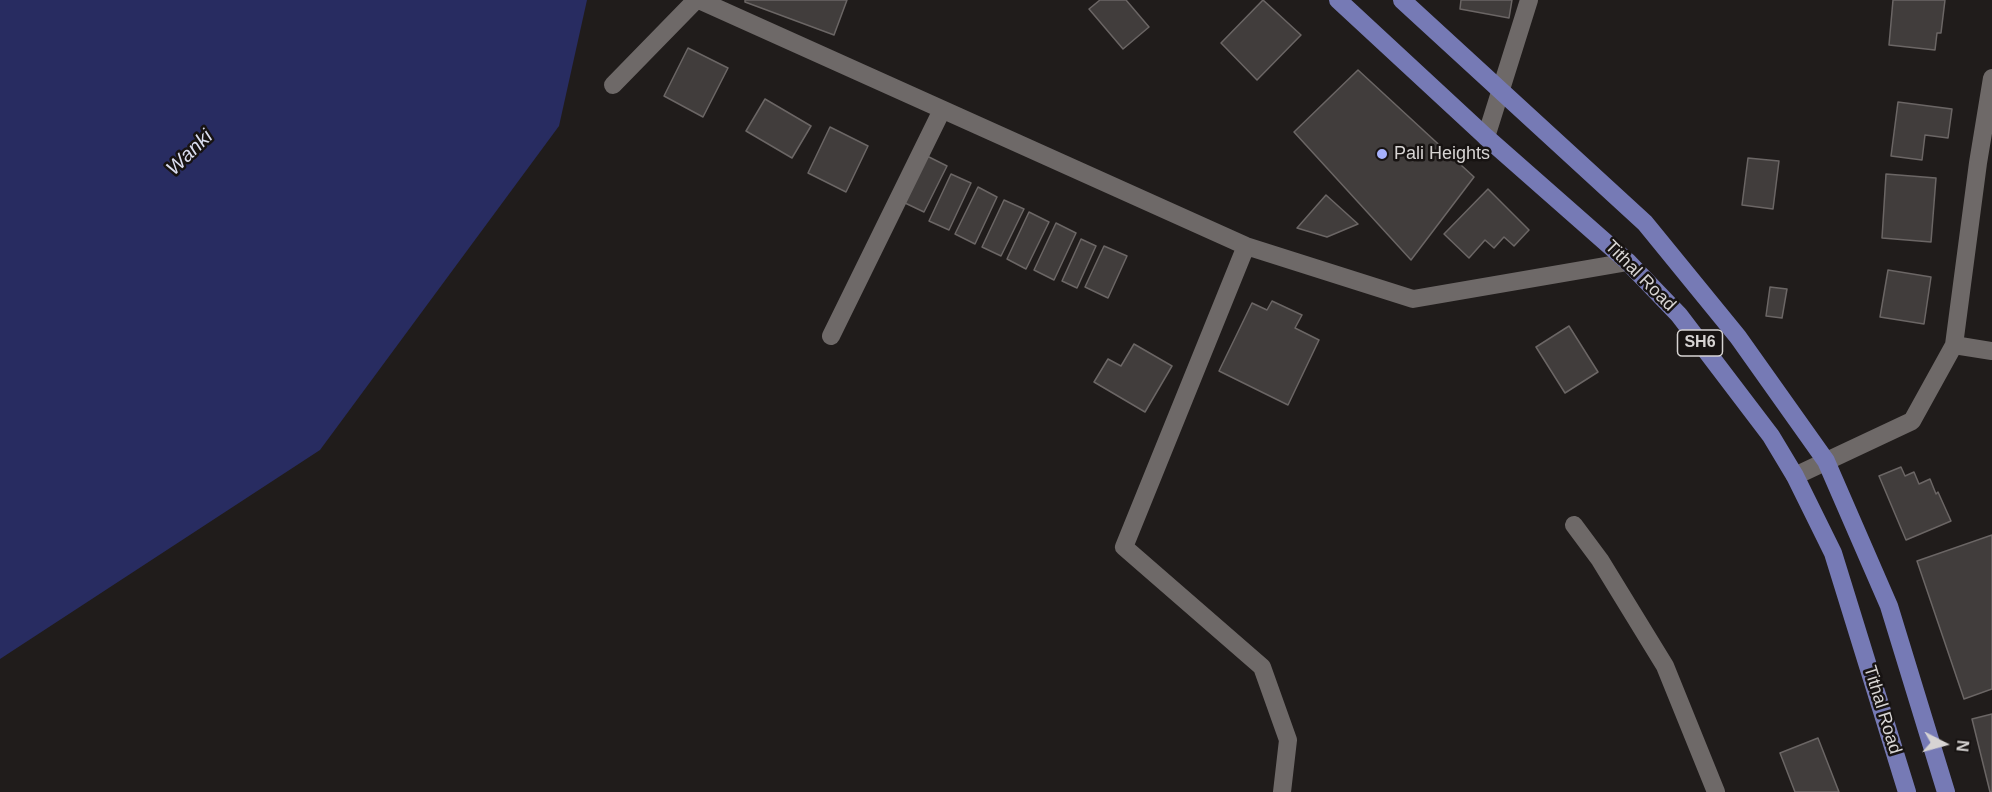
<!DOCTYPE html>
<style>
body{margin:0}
#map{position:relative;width:1992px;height:792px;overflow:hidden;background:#201c1b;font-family:Helvetica,sans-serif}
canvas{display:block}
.north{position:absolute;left:1914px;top:714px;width:60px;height:60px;-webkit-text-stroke:4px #171312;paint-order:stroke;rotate:96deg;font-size:16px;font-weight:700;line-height:24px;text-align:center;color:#d7d4d3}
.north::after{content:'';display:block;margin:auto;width:21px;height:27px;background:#d7d4d3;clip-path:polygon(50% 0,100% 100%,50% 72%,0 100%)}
</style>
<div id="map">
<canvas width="1992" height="792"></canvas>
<div class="north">N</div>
</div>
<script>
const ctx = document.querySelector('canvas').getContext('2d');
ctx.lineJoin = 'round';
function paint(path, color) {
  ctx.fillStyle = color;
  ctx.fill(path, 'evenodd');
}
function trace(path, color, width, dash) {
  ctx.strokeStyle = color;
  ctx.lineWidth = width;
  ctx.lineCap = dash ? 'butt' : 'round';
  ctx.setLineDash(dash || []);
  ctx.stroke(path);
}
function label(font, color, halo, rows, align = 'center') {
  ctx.font = font + ' Helvetica,sans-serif';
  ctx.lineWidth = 5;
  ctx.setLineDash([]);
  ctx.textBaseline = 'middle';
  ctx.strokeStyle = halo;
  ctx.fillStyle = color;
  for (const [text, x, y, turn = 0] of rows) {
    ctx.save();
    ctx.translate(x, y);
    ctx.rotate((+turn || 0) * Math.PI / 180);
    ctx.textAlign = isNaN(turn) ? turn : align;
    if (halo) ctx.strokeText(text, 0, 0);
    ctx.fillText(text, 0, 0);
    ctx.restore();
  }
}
paint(new Path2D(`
 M0,0H587L559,126L320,450L0,659Z`), '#282c61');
const building = new Path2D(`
 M745,0H847L834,35L745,2Z
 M1100,0H1126L1149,27L1123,49L1089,9Z
 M1263,0L1301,35L1257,80L1221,43Z
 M1461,0H1512L1509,18L1460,9Z
 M1893,0H1945L1941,33H1937L1935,50L1889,45Z
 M688,48L728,68L703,117L664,96Z
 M1358,70L1474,177L1411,260L1294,132Z
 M765,99L811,126L792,158L746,131Z
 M1898,102L1952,109L1948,138L1925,135L1922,160L1891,156Z
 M830,127L868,146L846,192L808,173Z
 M927,156L947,166L924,212L905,203Z
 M1748,158L1779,161L1773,209L1742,205Z
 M951,174L971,183L949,230L929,221Z
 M1886,174L1936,178L1931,242L1882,238Z
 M978,187L997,197L975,244L955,234Z
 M1488,189L1529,230L1514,246L1504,237L1494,248L1485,240L1469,258L1444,234Z
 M1326,195L1358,224L1327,237L1297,228Z
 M1004,200L1024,209L1001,256L982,247Z
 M1029,212L1049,222L1026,269L1007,259Z
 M1056,223L1076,233L1054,280L1034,270Z
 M1081,239L1096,246L1077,288L1062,281Z
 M1104,246L1127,256L1108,298L1085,287Z
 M1888,270L1931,277L1924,324L1880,317Z
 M1770,287L1787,289L1782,318L1766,316Z
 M1272,301L1302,315L1295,328L1319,340L1288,405L1219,371L1252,303L1267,310Z
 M1569,326L1598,372L1565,393L1536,347Z
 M1134,344L1172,366L1145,412L1094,382L1108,359L1121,366Z
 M1901,467L1905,476L1914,472L1919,484L1930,479L1936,494L1938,492L1951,521L1906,540L1879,476Z
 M1992,535V689L1964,699L1917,561Z
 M1992,714V792H1990L1972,719Z
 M1818,738L1839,792H1795L1780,753Z`);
paint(building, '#413d3c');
trace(building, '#6b6665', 1.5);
trace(new Path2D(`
 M699,0L1246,246L1413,299L1628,262
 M613,85L696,0
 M1486,137L1529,0
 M1246,246L1124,547L1262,667L1288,740L1282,792
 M831,336L942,110
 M1954,345L1992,351
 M1795,476L1912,421L1954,345L1978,163L1992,78
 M1574,525L1600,560L1665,666L1716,792`), '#6e6968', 18);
trace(new Path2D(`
 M1338,0L1486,137L1628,262L1679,315L1771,436L1795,476L1833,553L1907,792
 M1402,0L1645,223L1738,337L1826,461L1889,606L1946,792`), '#767ab5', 18);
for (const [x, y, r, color] of [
 [1382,154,6,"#a6b1fc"]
]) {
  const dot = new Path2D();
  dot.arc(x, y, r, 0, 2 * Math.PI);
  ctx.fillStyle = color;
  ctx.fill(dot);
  trace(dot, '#171312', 2);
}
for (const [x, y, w] of [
 [1700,343,45]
]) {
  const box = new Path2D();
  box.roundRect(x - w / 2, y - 13, w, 26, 4.5);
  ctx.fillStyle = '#171312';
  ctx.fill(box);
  trace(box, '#d7d4d3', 1.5);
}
label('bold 16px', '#d7d4d3', null, [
 ["SH6",1700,343]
]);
label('18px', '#d7d4d3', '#171312', [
 ["Pali Heights",1394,154]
], 'left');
label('18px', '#d7d4d3', '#171312', [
 ["Tithal Road",1640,276,45],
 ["Tithal Road",1882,710,73]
]);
label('italic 20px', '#daddef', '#171312', [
 ["Wanki",190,153,-44]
]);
</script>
